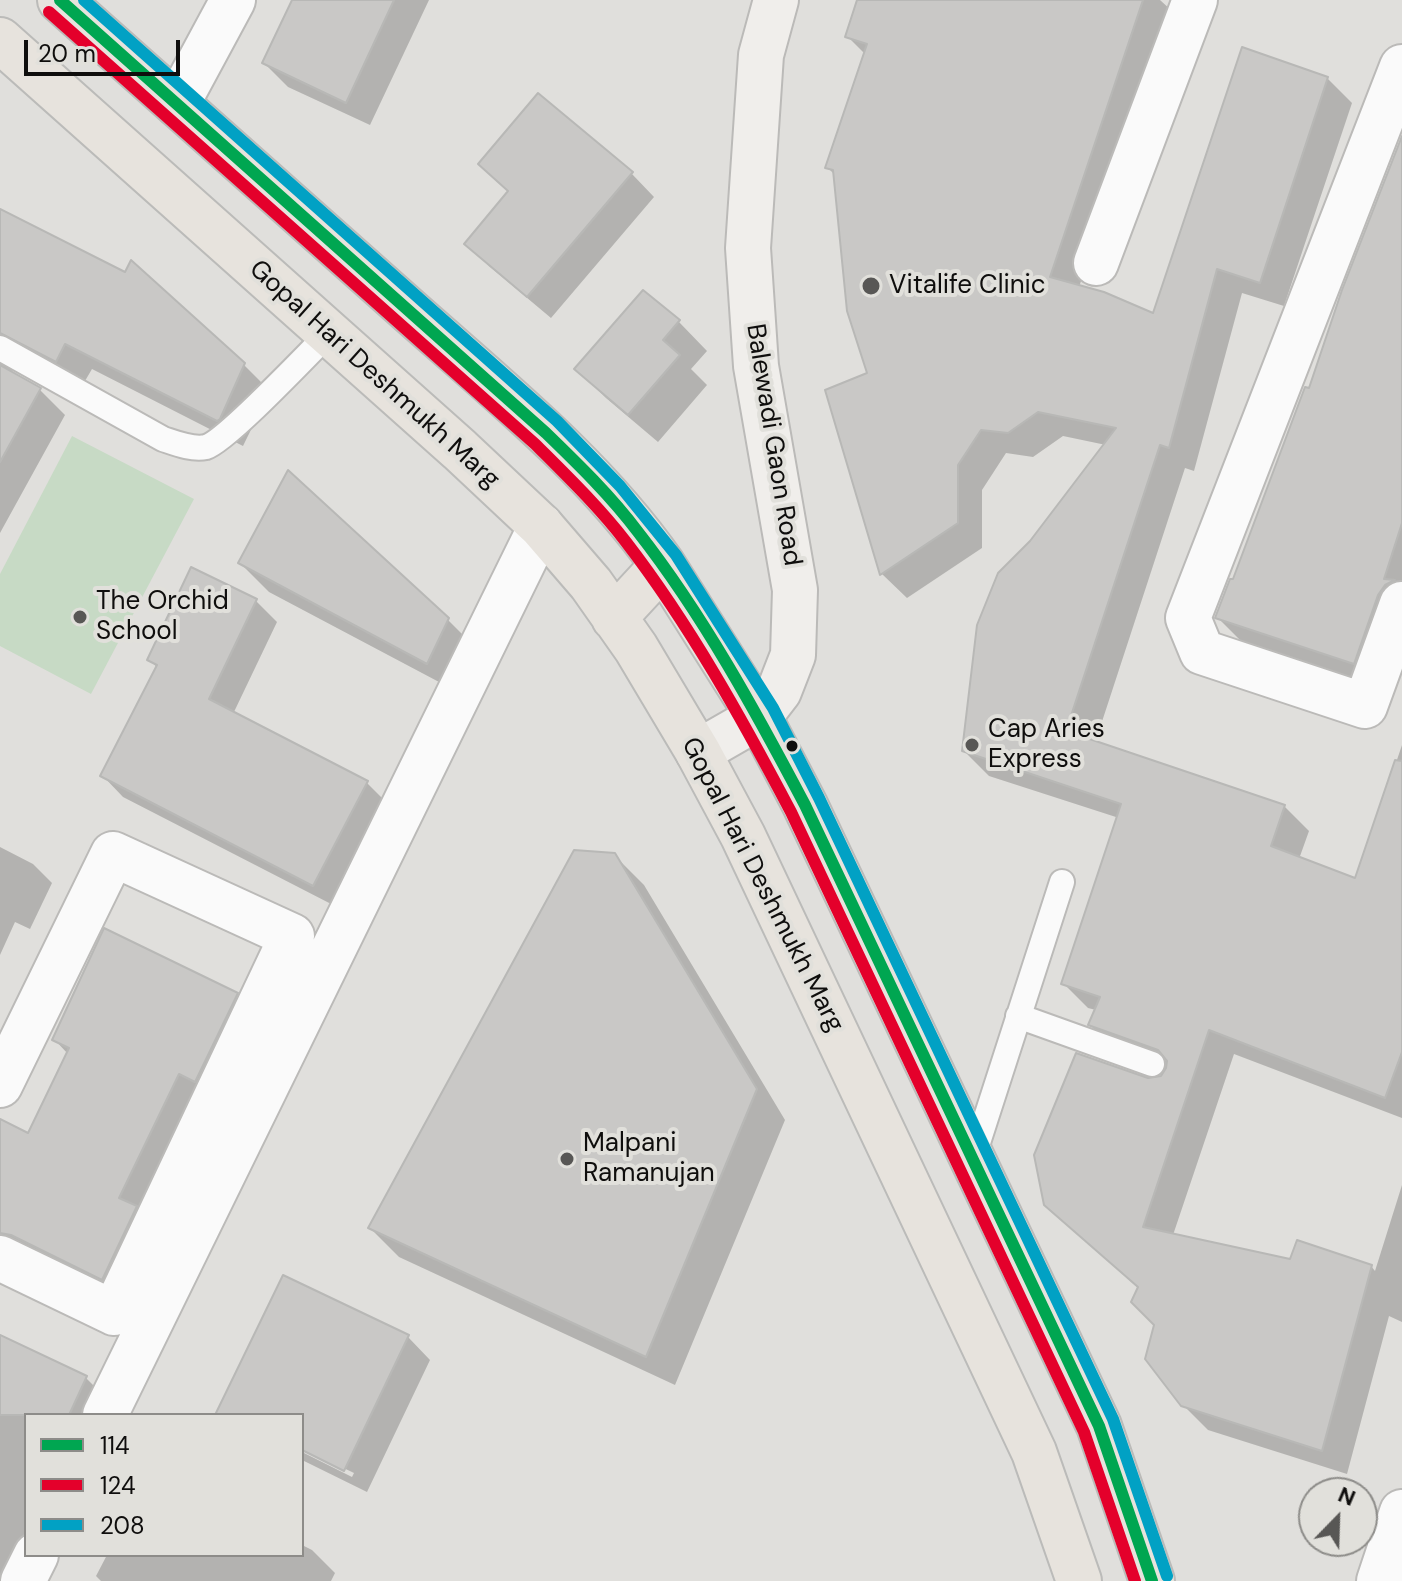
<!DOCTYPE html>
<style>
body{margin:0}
#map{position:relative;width:1402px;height:1581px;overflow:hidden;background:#e0dfdc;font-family:"DM Sans",sans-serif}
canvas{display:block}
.legend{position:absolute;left:24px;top:1413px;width:280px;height:144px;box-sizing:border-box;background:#e1e0db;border:2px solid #8d8c89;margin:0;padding:10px 14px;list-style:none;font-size:24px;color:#0f0e0d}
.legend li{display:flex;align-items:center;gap:16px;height:40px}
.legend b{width:40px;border:2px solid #8d8c89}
.north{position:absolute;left:1298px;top:1477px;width:80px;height:80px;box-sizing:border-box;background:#e1e0db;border:2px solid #8d8c89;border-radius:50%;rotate:23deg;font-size:22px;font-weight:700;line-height:32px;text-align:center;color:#0f0e0d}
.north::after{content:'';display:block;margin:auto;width:28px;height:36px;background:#585755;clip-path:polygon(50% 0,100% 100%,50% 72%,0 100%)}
.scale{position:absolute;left:24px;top:40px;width:156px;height:36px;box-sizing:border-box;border:4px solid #0f0e0d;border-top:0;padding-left:10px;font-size:24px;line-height:28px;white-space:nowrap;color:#0f0e0d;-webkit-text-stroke:6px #e1e0db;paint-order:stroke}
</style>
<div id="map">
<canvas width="1402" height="1581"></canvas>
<ul class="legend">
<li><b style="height:10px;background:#00a651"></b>114</li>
<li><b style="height:10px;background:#e4002b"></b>124</li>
<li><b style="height:10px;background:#01a1c4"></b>208</li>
</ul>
<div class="north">N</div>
<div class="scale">20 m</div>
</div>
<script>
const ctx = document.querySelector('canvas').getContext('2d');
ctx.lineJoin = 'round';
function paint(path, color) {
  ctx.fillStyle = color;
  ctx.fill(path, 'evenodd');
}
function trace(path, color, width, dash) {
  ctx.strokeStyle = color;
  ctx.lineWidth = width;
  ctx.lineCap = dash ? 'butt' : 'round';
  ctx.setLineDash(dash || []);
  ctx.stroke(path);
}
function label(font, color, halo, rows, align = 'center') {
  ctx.font = font + ' "DM Sans",sans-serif';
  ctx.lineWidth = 8;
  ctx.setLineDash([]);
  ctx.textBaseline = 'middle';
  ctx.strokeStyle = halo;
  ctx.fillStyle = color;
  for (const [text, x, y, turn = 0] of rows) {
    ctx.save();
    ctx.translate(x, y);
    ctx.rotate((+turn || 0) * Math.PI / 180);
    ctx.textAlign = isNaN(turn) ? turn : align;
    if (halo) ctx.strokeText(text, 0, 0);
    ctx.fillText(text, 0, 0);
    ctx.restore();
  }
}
paint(new Path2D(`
 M72,436L194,499L91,694L0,646V574Z`), '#c7dac5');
paint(new Path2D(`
 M294,0H429L370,125L288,87L264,63Z
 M860,0H1160L1172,11L1079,287L1154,315L1327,78L1352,103L1284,306L1242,293L1194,471L1185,468L1095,743L1284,806L1309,831L1299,859L1356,881L1402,745V1118L1234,1054L1173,1235L1291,1261L1371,1266L1375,1271L1402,1185V1322L1389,1316L1347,1474L1208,1430L1182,1404L1156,1324L1139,1289L1046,1204L1148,1080L1162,1078L1168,1069L1115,1049L1090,1025L1096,1010L1088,1008L1063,983L1119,818L989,776L964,751L1032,543L1106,445L1063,436L1033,457L1006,453L982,490V548L907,598L882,574L827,392L869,374L835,175L827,167L866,55L847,36Z
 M538,96L632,174L654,197L551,318L489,266L466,243L509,192L480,164Z
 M1402,142V626L1380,690L1244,644L1217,617L1310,391Z
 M0,211L244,365L270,391L243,446L92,369L82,386L17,361L11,372L40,390L65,415L0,533Z
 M643,293L679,322L707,351L691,369L707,385L658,442L606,398L577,369Z
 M240,563L448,620L477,649L456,691L269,592Z
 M192,570L256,601L277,622L233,714L366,782L388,804L335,906L123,797L102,775L158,668L149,660Z
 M0,847L33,864L52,883L30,929L15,922L0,955Z
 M614,855L644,885L785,1120L675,1385L399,1257L370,1228Z
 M236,994L266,1023L132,1307L0,1254V1139L29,1135L68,1054L54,1039Z
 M0,1337L86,1378L105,1397L97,1415H26V1543L9,1581H0Z
 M408,1337L430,1360L367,1492L302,1460V1452L352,1477L354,1473L302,1448V1415H226Z
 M302,1545L312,1550L335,1573L331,1581H101L96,1576L107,1555H302Z`), '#0003');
const building = new Path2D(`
 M292,0H394L346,103L262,63Z
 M857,0H1143L1050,277L1104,292L1153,313L1242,47L1328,77L1260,283L1217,269L1169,448L1160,445L1066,731L1285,805L1271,846L1355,878L1395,760L1402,761V1052L1385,1098L1209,1030L1143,1227L1290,1259L1297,1240L1372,1265L1322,1451L1181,1406L1145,1359L1154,1325L1131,1302L1138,1287L1044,1205L1034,1155L1076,1053L1148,1078L1161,1076L1166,1068L1167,1061L1158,1050L1088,1025L1100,997L1061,984L1121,804L962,751L977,625L998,573L1030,541L1116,428L1038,412L1008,433L981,430L958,465V523L880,575L825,390L867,373L847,311L833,170L825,168L867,44L845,37Z
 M538,93L633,172L527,297L464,244L508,191L478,164Z
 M1402,136V523L1384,579L1395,580L1385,585L1378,595L1354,664L1215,618L1230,579H1233L1305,387L1309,388L1342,290Z
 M0,209L125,272L131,260L245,363L220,419L217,421L65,344L56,362L0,333Z
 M643,290L680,320L663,340L680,355L628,415L574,369Z
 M0,365L41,388L0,462Z
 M288,470L449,618L427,664L238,563Z
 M191,567L257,599L209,699L368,781L313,886L100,776L157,665L147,660Z
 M574,850L615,853L757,1089L646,1357L368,1228Z
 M104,928L238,993L195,1082L179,1074L119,1198L137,1206L102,1280L11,1235L0,1233V1119L28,1133L69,1048L52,1040Z
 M283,1275L409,1335L344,1471L302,1450V1415H215Z
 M0,1335L87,1376L69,1415H0Z`);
paint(building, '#c9c8c6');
trace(building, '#b8b8b6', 2);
const lane = new Path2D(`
 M0,348L163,439C175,443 192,450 206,447C226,441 309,353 329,333
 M1018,1016L1152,1064
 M973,1158L1062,882`);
const street = new Path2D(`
 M1402,67L1188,618L1202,652L1365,706L1402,604
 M177,104L233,0
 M1096,263L1195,0
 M0,1085L113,854L292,936L114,1313L0,1258
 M105,1415L541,526
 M23,1581L36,1555
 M1379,1581L1402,1512`);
const secondary = new Path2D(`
 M698,752L759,717L779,691L793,655L795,590L756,366L748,248L761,55L776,0`);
const primary = new Path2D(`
 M60,0C178,105 296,210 414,315C501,392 596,469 663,565L759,717L805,805L1099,1426L1152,1581
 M0,40L460,450L541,526L591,584L636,648L698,752L743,836L1034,1452L1079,1581
 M614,618L663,565`);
trace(lane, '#bbbab8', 28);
trace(street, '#bbbab8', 48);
trace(secondary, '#bbbab8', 48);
trace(primary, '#bbbbb9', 48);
trace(lane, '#fafafa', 24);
trace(street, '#fafafa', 44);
trace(secondary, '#f0eeeb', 44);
trace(primary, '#e7e3dd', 44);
trace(new Path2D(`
 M60,0L546,433C578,464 611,496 638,532C703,615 756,712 805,805L1099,1426L1152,1581`), '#00a651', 12);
trace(new Path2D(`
 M49,12L535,444C567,476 599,507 626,542C690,625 742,719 791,812L1084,1432L1135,1581`), '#e4002b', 12);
trace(new Path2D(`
 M84,0L557,421L620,486L676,555L773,708L819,798L1113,1419L1167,1576`), '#01a1c4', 12);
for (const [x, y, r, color] of [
 [871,286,10,"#585755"],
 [80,617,8,"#585755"],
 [972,745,8,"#585755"],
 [792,746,7,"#0f0e0d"],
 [567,1159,8,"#585755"]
]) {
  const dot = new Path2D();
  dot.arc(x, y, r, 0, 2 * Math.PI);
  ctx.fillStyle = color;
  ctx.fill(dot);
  trace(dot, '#e1e0db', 3);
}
label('26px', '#0f0e0d', '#e1e0db', [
 ["Vitalife Clinic",889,286],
 ["The Orchid",96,602],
 ["School",96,632],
 ["Cap Aries",988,730],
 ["Express",988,760],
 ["Malpani",583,1144],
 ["Ramanujan",583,1174]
], 'left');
label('26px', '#0f0e0d', '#e1e0db', [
 ["Gopal Hari Deshmukh Marg",374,375,42],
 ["Balewadi Gaon Road",773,445,81],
 ["Gopal Hari Deshmukh Marg",762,885,63]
]);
</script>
